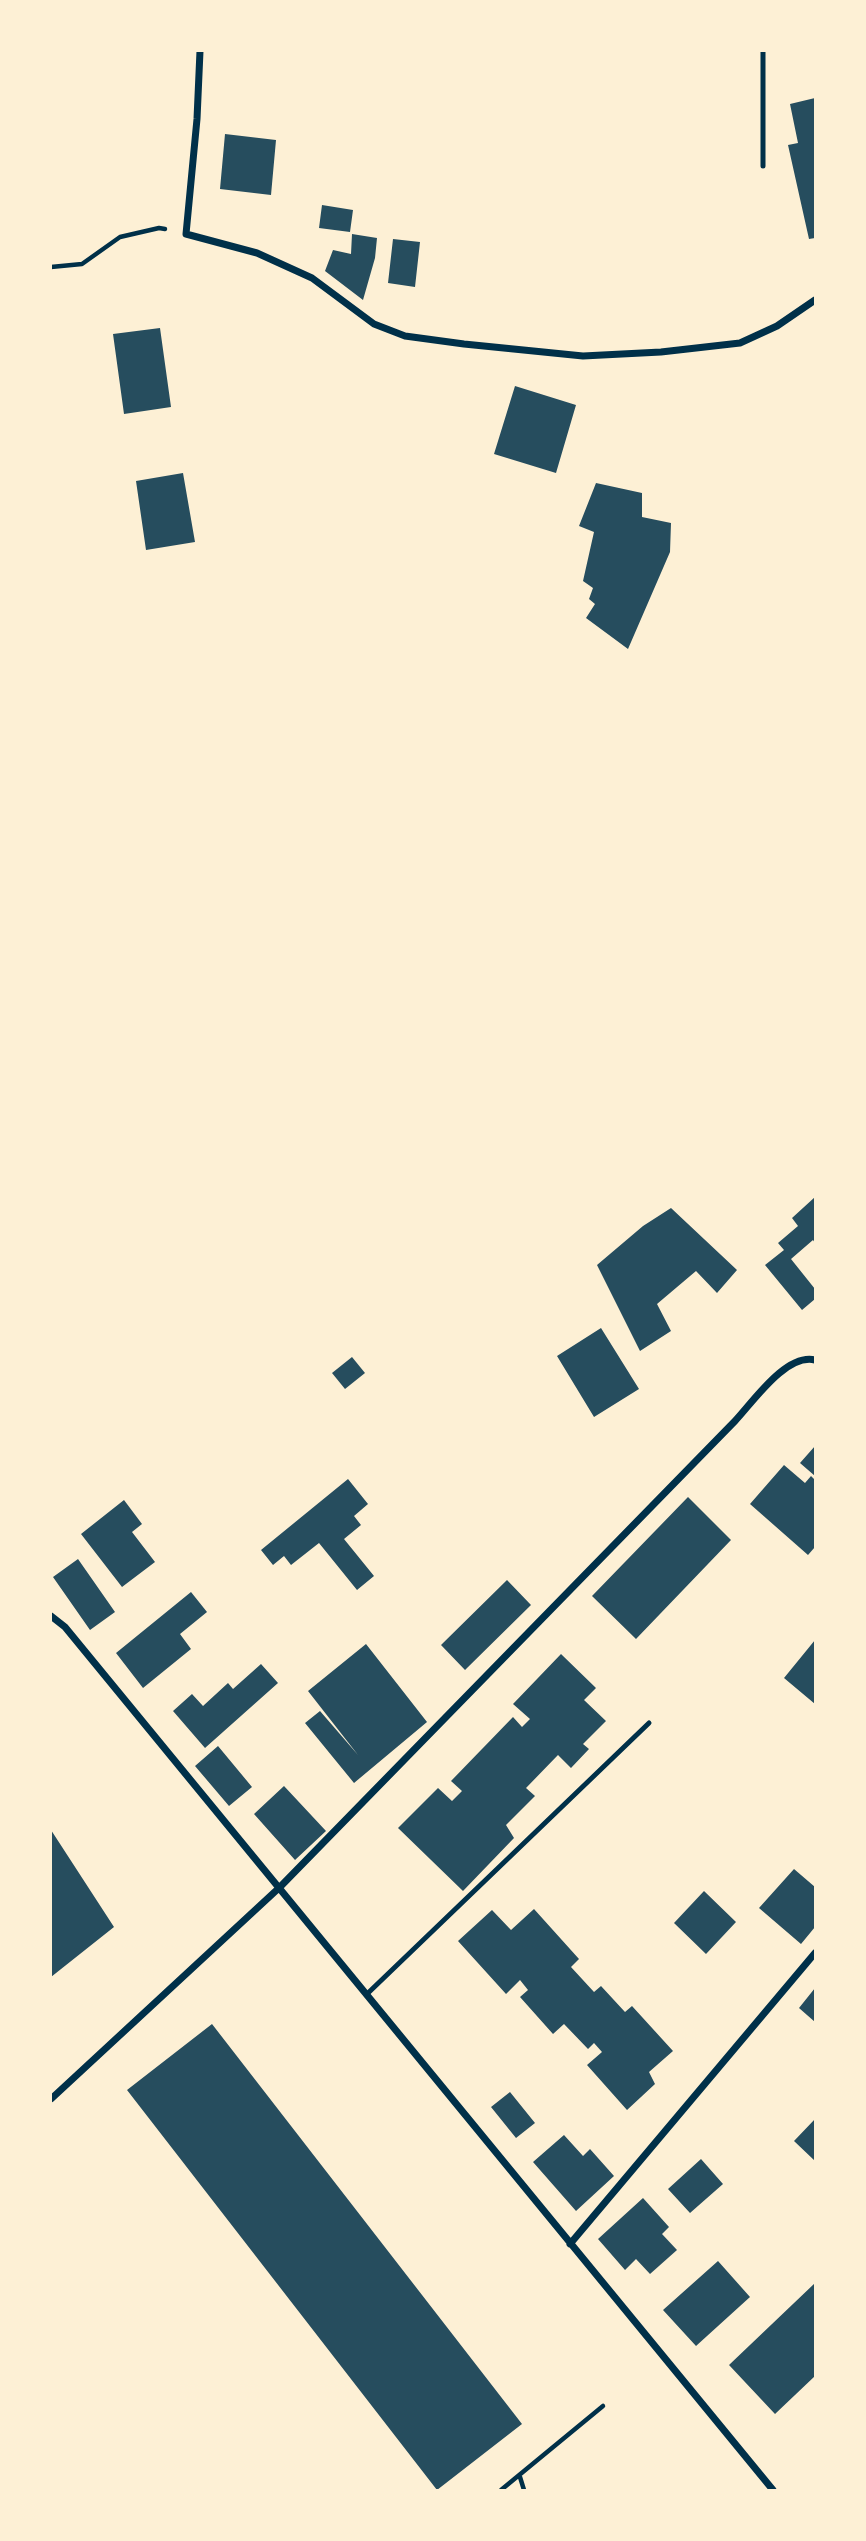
<!DOCTYPE html>
<style>
body{margin:0}
#map{position:relative;width:866px;height:2541px;overflow:hidden;background:#fdf0d5;font-family:Inter,sans-serif}
canvas{display:block}
.frame{position:absolute;inset:0;border:52px solid #fdf0d5;pointer-events:none}
</style>
<div id="map">
<canvas width="866" height="2541"></canvas>
<div class="frame"></div>
</div>
<script>
const ctx = document.querySelector('canvas').getContext('2d');
ctx.lineJoin = 'round';
function paint(path, color) {
  ctx.fillStyle = color;
  ctx.fill(path, 'evenodd');
}
function trace(path, color, width, dash) {
  ctx.strokeStyle = color;
  ctx.lineWidth = width;
  ctx.lineCap = dash ? 'butt' : 'round';
  ctx.setLineDash(dash || []);
  ctx.stroke(path);
}
paint(new Path2D(`
 M815,98V238L809,239L788,145L798,143L790,104Z
 M225,134L276,140L271,195L220,189Z
 M322,205L353,210L350,232L319,228Z
 M352,234L377,238L375,258L363,300L325,271L333,250L351,254Z
 M393,239L420,242L415,287L388,283Z
 M160,328L171,407L124,414L113,334Z
 M515,386L576,405L556,473L494,454Z
 M183,473L195,542L146,550L136,481Z
 M596,483L642,493V517L671,523L670,552L628,649L586,618L595,604L589,599L593,588L583,581L594,532L579,526Z
 M815,1197V1243L813,1240L791,1259L815,1289V1299L802,1310L765,1265L784,1250L778,1243L798,1226L792,1218Z
 M671,1208L737,1270L717,1293L696,1271L657,1304L671,1331L640,1351L597,1265L643,1226Z
 M601,1328L639,1389L594,1417L557,1356Z
 M352,1357L365,1373L345,1389L332,1373Z
 M815,1446V1476L800,1463Z
 M784,1465L805,1483L811,1476L815,1480V1547L808,1555L750,1504Z
 M348,1479L368,1504L354,1516L361,1525L344,1539L374,1576L357,1590L319,1543L291,1565L284,1556L273,1565L261,1550Z
 M688,1497L731,1540L636,1639L592,1596Z
 M124,1500L142,1524L132,1532L155,1562L122,1587L81,1534Z
 M78,1559L115,1612L90,1630L53,1577Z
 M507,1580L531,1605L465,1670L441,1645Z
 M191,1592L207,1612L180,1634L191,1649L143,1688L116,1653Z
 M815,1640V1704L784,1678Z
 M366,1644L427,1722L354,1783L305,1723L320,1711L358,1755L308,1691Z
 M561,1654L596,1688L584,1700L606,1721L583,1744L589,1749L571,1768L558,1755L526,1788L535,1796L506,1825L514,1838L463,1891L398,1828L438,1788L452,1801L462,1791L451,1781L513,1717L522,1727L530,1719L513,1704Z
 M261,1664L278,1683L205,1748L173,1711L192,1694L203,1706L228,1683L233,1689Z
 M218,1746L252,1787L229,1806L195,1766Z
 M284,1786L326,1831L295,1860L254,1814Z
 M51,1830L114,1927L51,1977Z
 M794,1869L815,1887V1927L801,1944L759,1908Z
 M704,1891L736,1922L706,1954L674,1923Z
 M534,1909L579,1959L571,1967L594,1992L601,1986L625,2012L632,2006L673,2051L649,2072L655,2084L627,2110L587,2065L602,2052L594,2043L588,2049L564,2024L553,2034L520,1997L528,1990L520,1980L506,1994L458,1941L492,1910L511,1930Z
 M815,1988V2022L799,2008Z
 M212,2024L522,2424L437,2490L127,2090Z
 M510,2092L535,2123L516,2138L491,2107Z
 M815,2119V2161L794,2141Z
 M564,2135L583,2156L590,2149L614,2176L576,2211L533,2162Z
 M701,2159L723,2184L690,2213L668,2189Z
 M643,2198L669,2227L662,2234L677,2250L650,2274L636,2259L625,2270L598,2239Z
 M718,2261L750,2297L696,2346L663,2310Z
 M815,2283V2376L775,2414L729,2365Z`), '#264d5e');
trace(new Path2D(`
 M51,267L82,264L120,237L159,228L165,229
 M520,2477L524,2490
 M501,2490L603,2406`), '#003049', 4.5);
trace(new Path2D(`
 M763,51V166
 M367,1994L649,1723`), '#003049', 5);
trace(new Path2D(`
 M200,51L197,119L186,234L257,253L312,278L374,324L405,336L464,344L583,356L661,352L740,343L777,326L815,300
 M51,1616L65,1627L773,2490
 M51,2099L280,1887L735,1421C753,1402 786,1353 815,1360
 M570,2244L815,1953`), '#003049', 7);
</script>
